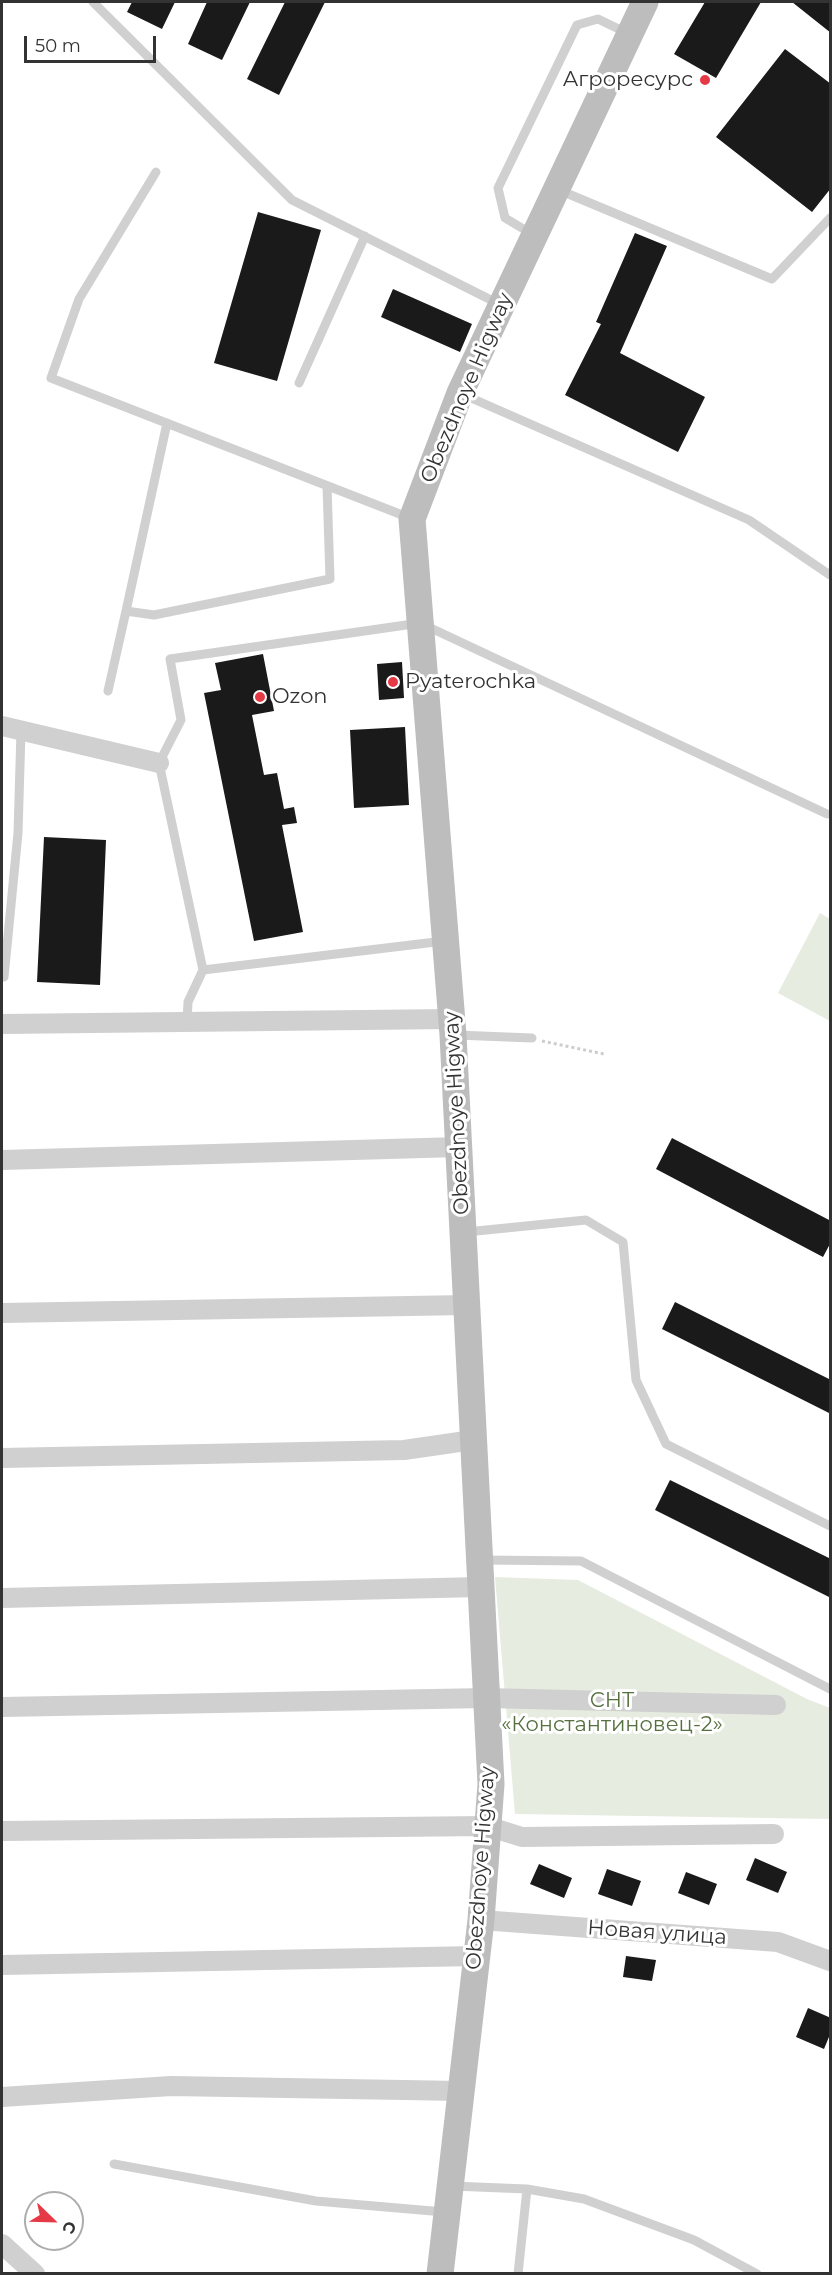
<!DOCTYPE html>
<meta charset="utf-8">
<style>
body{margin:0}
#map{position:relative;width:832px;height:2275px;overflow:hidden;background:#fff;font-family:Montserrat,sans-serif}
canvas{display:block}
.frame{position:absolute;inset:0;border:3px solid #333;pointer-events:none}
.north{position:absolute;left:24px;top:2191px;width:60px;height:60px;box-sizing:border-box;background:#fff;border:2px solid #adadad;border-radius:50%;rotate:113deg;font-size:16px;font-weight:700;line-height:24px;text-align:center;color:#333}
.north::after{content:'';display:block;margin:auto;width:21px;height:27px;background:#e63946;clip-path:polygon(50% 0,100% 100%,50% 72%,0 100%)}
.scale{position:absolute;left:24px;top:36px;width:132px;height:27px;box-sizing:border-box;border:3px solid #333;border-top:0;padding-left:8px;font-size:18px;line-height:21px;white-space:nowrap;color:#333;-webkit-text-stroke:4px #fff;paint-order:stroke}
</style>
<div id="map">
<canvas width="832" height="2275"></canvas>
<div class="frame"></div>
<div class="north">С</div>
<div class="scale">50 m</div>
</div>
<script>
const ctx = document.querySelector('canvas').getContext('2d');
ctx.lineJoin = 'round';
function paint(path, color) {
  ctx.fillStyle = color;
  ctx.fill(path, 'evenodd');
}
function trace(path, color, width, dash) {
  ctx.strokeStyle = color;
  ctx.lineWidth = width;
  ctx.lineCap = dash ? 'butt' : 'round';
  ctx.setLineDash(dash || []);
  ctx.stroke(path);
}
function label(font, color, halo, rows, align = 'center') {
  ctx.font = font + ' Montserrat,sans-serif';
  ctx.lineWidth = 6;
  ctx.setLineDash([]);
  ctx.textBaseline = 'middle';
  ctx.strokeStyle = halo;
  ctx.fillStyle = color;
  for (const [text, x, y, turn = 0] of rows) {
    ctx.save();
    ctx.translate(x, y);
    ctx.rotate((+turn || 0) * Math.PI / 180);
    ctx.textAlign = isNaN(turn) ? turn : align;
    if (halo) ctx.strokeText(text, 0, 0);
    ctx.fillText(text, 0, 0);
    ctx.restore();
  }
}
paint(new Path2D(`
 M820,913L830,919V1021L778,993Z
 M495,1577L578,1580L807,1699L830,1708V1819L515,1814Z`), '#e6ecdf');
paint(new Path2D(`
 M132,2H175L162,29L127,12Z
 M207,2H250L222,60L188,44Z
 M285,2H325L279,95L247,79Z
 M705,2H761L716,78L674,54Z
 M792,2H831V33Z
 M785,49L831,84V188L812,212L716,137Z
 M258,212L321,230L277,381L214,363Z
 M635,233L667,246L620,353L705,397L678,452L565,395L601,324L596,322Z
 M393,289L472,324L460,352L381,317Z
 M263,654L274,711L252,715L264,775L277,773L284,809L294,807L297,823L282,825L303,932L254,941L204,693L221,690L215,663Z
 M402,662L404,698L379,700L377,664Z
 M405,727L409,805L354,808L350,730Z
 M44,837L106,840L100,985L37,982Z
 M672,1138L831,1221V1242L823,1257L656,1169Z
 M675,1302L831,1380V1414L662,1329Z
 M670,1480L831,1559V1598L655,1510Z
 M755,1858L787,1872L778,1893L746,1880Z
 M539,1864L572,1878L564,1898L530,1884Z
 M607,1869L641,1881L632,1906L598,1894Z
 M686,1872L717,1884L709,1905L678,1893Z
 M626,1956L656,1960L652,1981L623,1977Z
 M808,2008L831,2018V2032L824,2049L796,2037Z`), '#1a1a1a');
trace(new Path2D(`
 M542,1041L604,1054`), '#cdcdcd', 3, [3, 3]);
trace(new Path2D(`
 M93,2L292,200L499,304
 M156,172L79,299L51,378L410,518
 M559,190L772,279L830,218
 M532,234L505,218L498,188L577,25L598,19L627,33
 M299,383L365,236
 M462,394L749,520L830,575
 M167,423L126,611L154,615L330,579L327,486
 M108,691L126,611
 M444,941L203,970L159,763L181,720L170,659L420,623L827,814
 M4,977L18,833L21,731
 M187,1022L188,1002L203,970
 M456,1035L532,1038
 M466,1232L586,1220L623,1242L636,1380L666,1444L830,1526
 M482,1560L581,1561L830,1689
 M114,2164L316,2201L444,2212
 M452,2186L527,2189L584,2199L694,2240L757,2274
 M518,2274L527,2189`), '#d0d0d0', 9);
trace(new Path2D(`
 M2,726L159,763
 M2,1024L452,1019
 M2,1160L459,1147
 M2,1313L467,1305
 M2,1458L404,1450L473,1440
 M2,1598L481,1587
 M2,1707L486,1698L776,1705
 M2,1831L487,1826L522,1837L774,1834
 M481,1920L778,1942L830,1961
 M2,1965L477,1956
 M2,2097L171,2086L461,2091
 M2,2244L35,2274`), '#d0d0d0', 20);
trace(new Path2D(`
 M440,2274L481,1920L491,1784L453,1035L412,519L460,393L645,2`), '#bdbdbd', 27);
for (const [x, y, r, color] of [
 [705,80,6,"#e63946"],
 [393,682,6,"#e63946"],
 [260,697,6,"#e63946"]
]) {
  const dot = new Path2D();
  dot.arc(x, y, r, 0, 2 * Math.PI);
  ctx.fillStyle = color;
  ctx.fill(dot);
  trace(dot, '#fff', 2);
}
label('21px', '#333', '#fff', [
 ["Агроресурс",693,80,"right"],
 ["Pyaterochka",405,682],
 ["Ozon",272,697]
], 'left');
label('21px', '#333', '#fff', [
 ["Obezdnoye Higway",467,388,-67],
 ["Obezdnoye Higway",457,1113,-93],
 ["Obezdnoye Higway",481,1868,-86],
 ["Новая улица",657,1933,4]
]);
label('21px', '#56703f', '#fff', [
 ["СНТ",612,1701],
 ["«Константиновец-2»",612,1725]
]);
</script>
